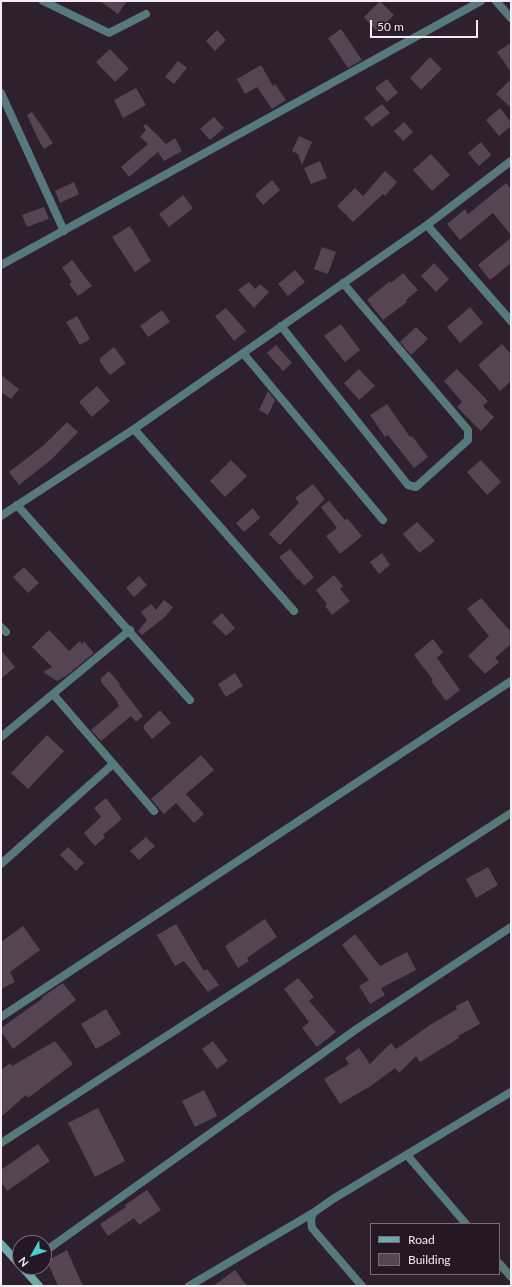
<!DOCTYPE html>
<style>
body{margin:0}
#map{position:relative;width:512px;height:1287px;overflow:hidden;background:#2f202d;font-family:Lato,sans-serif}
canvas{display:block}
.frame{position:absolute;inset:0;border:2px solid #f5ebf3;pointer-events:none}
.legend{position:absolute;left:370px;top:1223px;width:130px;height:52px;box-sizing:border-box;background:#251723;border:1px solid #786c76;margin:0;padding:5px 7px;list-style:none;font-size:12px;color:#f5ebf3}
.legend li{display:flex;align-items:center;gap:8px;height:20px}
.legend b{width:20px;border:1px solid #786c76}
.north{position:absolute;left:12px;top:1235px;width:40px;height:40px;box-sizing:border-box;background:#251723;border:1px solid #786c76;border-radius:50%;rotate:231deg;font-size:11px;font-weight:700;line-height:16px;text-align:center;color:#f5ebf3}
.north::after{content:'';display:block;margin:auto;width:14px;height:18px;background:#51ccd3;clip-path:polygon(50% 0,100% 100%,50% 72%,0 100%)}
.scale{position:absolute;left:370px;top:20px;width:108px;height:18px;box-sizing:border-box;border:2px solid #f5ebf3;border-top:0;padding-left:5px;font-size:12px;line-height:14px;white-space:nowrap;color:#f5ebf3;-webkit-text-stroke:3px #251723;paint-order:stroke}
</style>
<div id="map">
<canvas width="512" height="1287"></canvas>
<div class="frame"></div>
<ul class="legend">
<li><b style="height:5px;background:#6fa9ac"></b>Road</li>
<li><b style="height:11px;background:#554553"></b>Building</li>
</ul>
<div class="north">N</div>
<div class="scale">50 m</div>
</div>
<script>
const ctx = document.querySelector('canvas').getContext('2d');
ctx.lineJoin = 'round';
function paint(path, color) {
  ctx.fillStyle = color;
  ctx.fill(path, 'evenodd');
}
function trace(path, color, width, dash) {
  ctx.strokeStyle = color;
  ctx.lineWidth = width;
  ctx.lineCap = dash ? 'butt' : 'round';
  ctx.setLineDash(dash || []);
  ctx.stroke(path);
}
paint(new Path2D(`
 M100,1H127L118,14Z
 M380,1L394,15L377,32L364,17Z
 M341,29L362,60L348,68L328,38Z
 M217,30L226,40L215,51L206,41Z
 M511,43V72L497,52Z
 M110,49L129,69L115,82L96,62Z
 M430,57L442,69L421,90L410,78Z
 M178,61L187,68L174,84L165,77Z
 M261,65L273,86L275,84L286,100L272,109L257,87L245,94L237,79Z
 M387,79L398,93L387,102L375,88Z
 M511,79V108L496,94Z
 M136,88L146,105L123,118L114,100Z
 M382,104L390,113L372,127L364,118Z
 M500,108L511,122V126L499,136L486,120Z
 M32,112L53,143L44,149L39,141L27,115Z
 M214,117L224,128L210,140L200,129Z
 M404,122L413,132L403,141L394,131Z
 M146,124L166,144L175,138L182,151L164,161L158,152L129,177L121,167L148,144L140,137L146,130L143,126Z
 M299,136L312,142L302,165L298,154L292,151Z
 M481,142L491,155L479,166L468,153Z
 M431,154L450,175L432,191L413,170Z
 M320,161L327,178L311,184L304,168Z
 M385,171L397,182L385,196L383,194L353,222L337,206L355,188L363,196Z
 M272,180L280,190L263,205L255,195Z
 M74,182L79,194L60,203L55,191Z
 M506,183L511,189V235L493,213L460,240L447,224L465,209L468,214Z
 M183,195L193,208L169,227L159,214Z
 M44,207L49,219L27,227L22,215Z
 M130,226L151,261L135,272L112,237Z
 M511,238V263L490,280L478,265Z
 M322,247L336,252L328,274L314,269Z
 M72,260L92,286L78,296L69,284L72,282L62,268Z
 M434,263L449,279L436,292L421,276Z
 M295,270L305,282L288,296L278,284Z
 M403,273L418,290L406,300L407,302L383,320L367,300L390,281L391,283Z
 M249,282L255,289L260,284L269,292L254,308L238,290Z
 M470,307L483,323L460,343L447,327Z
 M226,308L246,331L234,341L215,316Z
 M162,310L170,322L148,337L140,326Z
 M77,316L90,339L80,345L66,322Z
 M341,324L360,350L345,362L324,336Z
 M416,327L428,339L411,355L400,342Z
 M502,344L511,354V381L500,391L478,365Z
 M276,345L292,363L283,371L267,353Z
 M114,347L126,363L110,375L100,362V358Z
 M359,369L375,386L359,400L344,383Z
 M457,369L488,401L483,406L494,417L481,431L457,407L462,402L444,381Z
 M1,375L19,389L11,399L1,392Z
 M97,386L110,401L92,417L79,402Z
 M268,391L275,400L268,415L259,410Z
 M387,404L410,437L412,436L428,457L414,468L388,435L385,437L370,415Z
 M67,422L78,432L52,459L19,485L9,472L44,445Z
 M231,460L247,476L225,497L210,481Z
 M481,460L501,482L487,495L467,472Z
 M313,484L325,499L280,545L269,534L299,503L295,498Z
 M329,501L345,520L347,518L362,536L340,554L326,536L337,528L321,507Z
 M253,508L260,518L244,532L236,523Z
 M417,522L435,541L419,553L403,534Z
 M290,549L314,577L304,586L299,579L298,580L279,557Z
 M382,553L390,565L379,574L370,562Z
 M24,567L39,583L28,593L13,577Z
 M334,575L343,586L340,589L350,601L332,615L325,606L327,604L316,590Z
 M139,576L147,585L134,597L126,588Z
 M481,598L511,632V644L495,658L499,662L485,674L468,656L489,636L467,609Z
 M164,600L173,607L165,617L142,635L138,631L147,620L141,612L151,604L156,610Z
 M222,613L235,628L226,636L212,622Z
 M49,630L69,651L80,641L82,644L84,641L94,653L66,676L57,681L43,672L52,667L32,647Z
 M433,639L443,652L437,658L460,690L446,701L431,681L433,680L414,655Z
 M1,650L15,667L1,679Z
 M109,671L120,684L119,685L143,716L136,722L131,716L101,741L91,730L119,706L117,703L118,702L101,682V678Z
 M235,673L243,686L226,697L218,684Z
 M160,710L171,723L152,739L144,729V725Z
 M47,735L64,751L28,789L11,773Z
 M201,755L214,770L186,794L204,814L194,823L176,803L164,814L151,799Z
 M106,798L122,819L103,835L105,837L95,846L84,833L101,817L94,808Z
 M146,837L155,846L139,860L130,851Z
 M68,847L84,863L76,871L60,855Z
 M488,867L498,885L476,898L466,879Z
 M265,919L277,937L247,958L249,961L238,968L225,946Z
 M176,924L204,971L207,969L219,985L208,992L184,961L175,966L157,935Z
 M23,926L40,950L10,972L15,982L1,989V942Z
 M355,934L380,966L407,952L416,970L381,988L385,995L370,1004L359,986L369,980L342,945Z
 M298,978L314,997L309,1001L336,1032L317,1047L302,1028L309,1022L284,989Z
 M63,983L76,1000L13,1049L1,1031V1028L43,998L42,997Z
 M468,1000L480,1024L458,1036L459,1038L420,1062L416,1056L399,1073L395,1068L368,1088H367L340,1104L324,1079L349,1064L345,1058L359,1048L370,1064L391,1043L396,1049L430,1025L457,1009L456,1006Z
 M106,1009L121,1034L96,1049L81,1024Z
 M55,1041L73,1064L28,1098L26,1095L1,1117V1070L10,1063L12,1066Z
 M213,1041L228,1061L217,1069L202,1049Z
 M204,1090L217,1116L195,1127L182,1101Z
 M98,1108L125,1161L95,1177L68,1123Z
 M38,1144L50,1161L7,1191L1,1182V1170Z
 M147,1190L161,1210L139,1225L134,1218L108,1236L100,1224L126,1207L125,1205Z
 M67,1250L83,1286H58L47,1261Z
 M235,1270L247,1286H213Z`), '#554553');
trace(new Path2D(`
 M43,1L109,33L146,14
 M496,1L511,18
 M1,93L64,231
 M427,225L511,321
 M1,265L481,1
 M281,326L408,485L416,487L468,440V430L343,283
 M243,353L383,520
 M134,429L294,611
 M17,505L190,700
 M1,516L134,429L427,225L511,161
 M1,627L6,632
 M53,694L154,811
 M1,737L130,630
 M1,864L113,764
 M1,1017L511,681
 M1,1143L511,813
 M407,1155L466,1224
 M44,1252L358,1028L511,927
 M499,1263L511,1277
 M189,1286L313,1213
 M362,1286L312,1228L311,1220L313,1213L333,1199L511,1092`), '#56797b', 8);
trace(new Path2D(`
 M1,1244L20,1265
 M22,1267L39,1286`), '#6fa9ac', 8);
</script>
